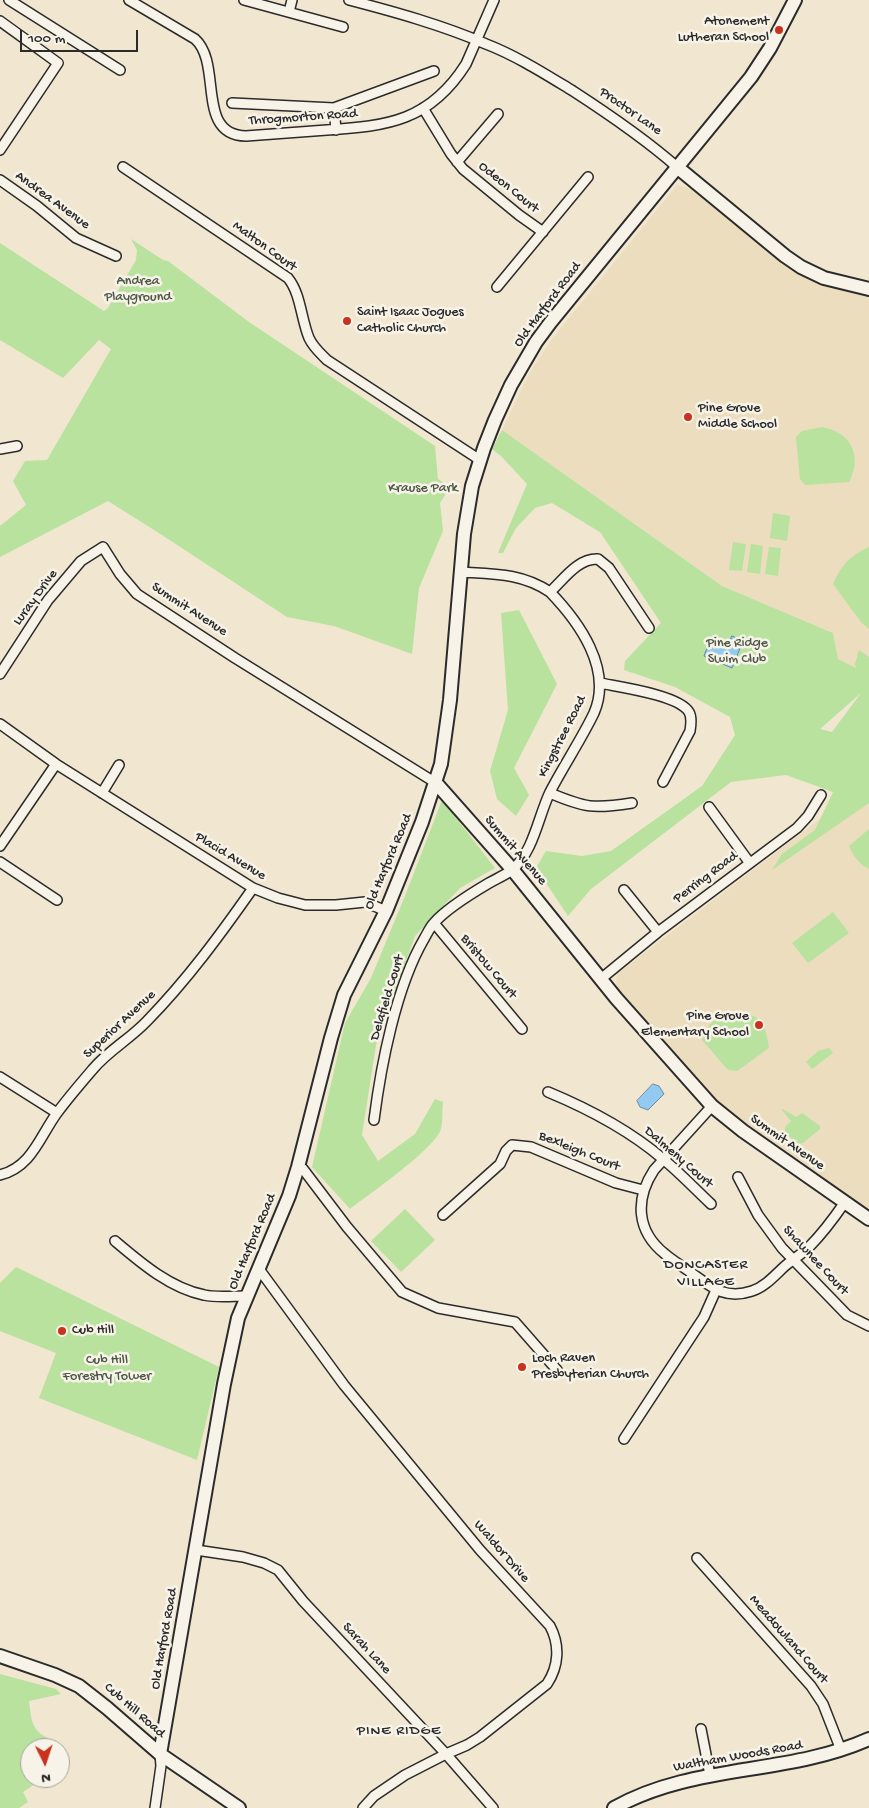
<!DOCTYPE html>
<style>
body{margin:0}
#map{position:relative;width:869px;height:1808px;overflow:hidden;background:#f1e6d0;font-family:"Gochi Hand",sans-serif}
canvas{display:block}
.north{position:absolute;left:20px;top:1738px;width:50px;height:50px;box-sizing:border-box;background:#f7f3e8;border:1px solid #a5a39c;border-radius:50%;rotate:176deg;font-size:14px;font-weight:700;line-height:20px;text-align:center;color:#2b2b2b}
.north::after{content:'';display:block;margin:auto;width:18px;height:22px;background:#c8321e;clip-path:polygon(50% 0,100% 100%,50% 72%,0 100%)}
.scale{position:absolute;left:20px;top:30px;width:118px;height:22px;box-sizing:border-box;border:2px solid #2b2b2b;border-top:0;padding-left:6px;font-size:15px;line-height:18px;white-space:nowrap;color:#2b2b2b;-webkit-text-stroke:4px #f7f3e8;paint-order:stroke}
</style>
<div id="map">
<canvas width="869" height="1808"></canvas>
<div class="north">N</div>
<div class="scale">100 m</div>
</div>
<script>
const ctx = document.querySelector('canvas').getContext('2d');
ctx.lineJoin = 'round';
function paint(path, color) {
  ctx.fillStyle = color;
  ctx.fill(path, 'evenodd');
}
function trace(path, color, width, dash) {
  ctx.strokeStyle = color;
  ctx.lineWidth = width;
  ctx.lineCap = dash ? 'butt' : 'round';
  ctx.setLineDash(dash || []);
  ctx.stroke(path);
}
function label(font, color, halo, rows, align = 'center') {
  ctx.font = font + ' "Gochi Hand",sans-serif';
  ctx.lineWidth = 5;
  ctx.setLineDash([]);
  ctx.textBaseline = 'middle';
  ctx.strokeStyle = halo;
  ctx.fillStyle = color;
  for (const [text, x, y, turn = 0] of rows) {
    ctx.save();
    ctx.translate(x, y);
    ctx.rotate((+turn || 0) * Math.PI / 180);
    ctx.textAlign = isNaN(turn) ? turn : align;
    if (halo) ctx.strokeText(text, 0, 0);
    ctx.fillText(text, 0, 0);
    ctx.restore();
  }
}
paint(new Path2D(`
 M677,185L698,191L786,260L869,291V674L838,659L833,633L722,586L502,430L529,374L551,340Z
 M869,781V1209L765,1139L710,1095L681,1065L616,986L617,974Z`), '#ecddbf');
paint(new Path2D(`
 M131,239L163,260L168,261L249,322L435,446L438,479L450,487L440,503L443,531L419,588L412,654L334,626L287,617L162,535L108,501L0,557V526L26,505L13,481L25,461L47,460L111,349L99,340L63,378L0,340V243L104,311L108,308L136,260L137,250Z
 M822,427C851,432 863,456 849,482L805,485L800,479L796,437L802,431Z
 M502,430L722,586L833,633L838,659L856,668L855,664L859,650L869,657V803L772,870L782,854L815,830L833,792L786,775L731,782L591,889L568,916L536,868L546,851L582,856L611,851L702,786L735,735L730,717L675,687L624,670L625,661L661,623L600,532L552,503L535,508L516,528L503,553H498L527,484L501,456L492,449ZM861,693L832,732L820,729Z
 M773,513L790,516L787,541L770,538Z
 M733,542L746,544L742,571L729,570Z
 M751,544L763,546L760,574L747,572Z
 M769,547L781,548L778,576L765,574Z
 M869,547V629L861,622L833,584C842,564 850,556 869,547Z
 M519,610L557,684L514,768L529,795L516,816L497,799L490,771L508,710L501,613Z
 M442,800L495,868L460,888L415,936L376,1045L362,1135L378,1161L415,1134L435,1099L443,1102C442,1110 443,1121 441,1129C435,1149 368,1195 350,1209L312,1167L345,1023L371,978L405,896Z
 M869,829V869C859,864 853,856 849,846Z
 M833,912L849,933L808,963L792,943Z
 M739,1012C762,1015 766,1026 769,1048L737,1071L728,1070L702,1040C709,1020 718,1015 739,1012Z
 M829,1048L833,1053L812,1069L806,1062L818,1051Z
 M783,1109L796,1117L802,1113L820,1126V1129L803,1143L799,1144L785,1133V1127L791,1121L782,1110Z
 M405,1209L435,1240L401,1272L371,1241Z
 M16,1267L219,1367L197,1460L39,1398L56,1353L0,1331V1283Z
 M0,1674L56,1689L61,1694L29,1701C31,1717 31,1731 48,1738L50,1748H30V1778H44L23,1792L28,1802L19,1808H0Z`), '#b8e29e');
const water = new Path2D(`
 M732,636L743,641L732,668L704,656L710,640L727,648Z
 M653,1084L659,1086L664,1094L648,1110L640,1107L637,1101Z`);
paint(water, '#93caf2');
trace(water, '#698aa2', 1);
const street = new Path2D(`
 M9,0L120,70
 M129,0L195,39C223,64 195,135 246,136C273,134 300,132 327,130C388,126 430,121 466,64L494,0
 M244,0L343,27
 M349,0C395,12 442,25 486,44C517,56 545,74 573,91C610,115 644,138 677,167
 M289,12L292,0
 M0,21L58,63L0,150
 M232,103L334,108L434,71
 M334,108L336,130
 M423,108L451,154L463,169L519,215L543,232
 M457,162L498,114
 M123,167L288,278C301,294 301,319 309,338C313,347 320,353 327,360L480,460
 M0,180L37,206L76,238L116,256
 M497,287L588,177
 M0,449L17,446
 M460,572C494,574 522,573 550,592C564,579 578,558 598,559L609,568L649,628
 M0,674L48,600L81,561L103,547L120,574L137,594L235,658L436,783
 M600,683C619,687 679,695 689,712C692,717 691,725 690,731L663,782
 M0,724L56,764L253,888L278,898L305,905H336L365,902L386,911
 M102,793L119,765
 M550,793C585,808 594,809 632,803
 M709,807L749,862
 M0,846L56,764
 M0,862L57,900
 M624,890L658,932
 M434,923L522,1029
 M602,978L658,932L797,828L808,816L821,795
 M0,1077L57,1113
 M548,1092C589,1109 629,1130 663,1159C680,1173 695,1189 711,1204
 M712,1106L654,1170C635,1199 636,1231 665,1254C673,1261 682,1266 690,1272C711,1287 725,1300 752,1291C765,1287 775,1275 785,1266C793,1259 802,1254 809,1247C823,1233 834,1218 845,1202
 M374,1120C381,1065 396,987 424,939C427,934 430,927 434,923C447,908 472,893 489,883C496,879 505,875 512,870C534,851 538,817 550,792C564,765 581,740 594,713C613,669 579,622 550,592
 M298,1167L303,1169L347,1227L402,1292L438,1308L515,1322L557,1370
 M0,1175C32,1167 40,1136 57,1113C68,1098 81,1083 93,1069C109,1050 130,1039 147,1021C187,980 220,935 253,888
 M738,1177L758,1215L782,1248L847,1315L869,1326
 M443,1215L500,1164L506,1151L512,1145L531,1147L616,1183L643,1190
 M115,1241C141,1263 170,1288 204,1295C217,1298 233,1296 246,1296
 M259,1269L344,1385L480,1550L550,1626C560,1645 559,1666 547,1684L480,1737L467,1745L446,1754L405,1775L374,1796L363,1808
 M624,1439L704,1317L716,1290
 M196,1550L243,1557L264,1563L278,1570L303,1601L446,1754L493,1808
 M697,1558L811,1686L823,1704L841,1750
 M701,1729L710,1775
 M155,1808L161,1766L160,1754`);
const secondary = new Path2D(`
 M677,167L785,256L801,267L824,278L869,289
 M436,783L512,869L616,998L712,1106L743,1131L869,1219
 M0,1656L55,1675L79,1686L107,1708L160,1754L239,1808
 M160,1754L224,1384L238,1318L289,1196L298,1167L331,1038L344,995L386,911L422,822L441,764L450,700L464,534L472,486L484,448L495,420L511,385L536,342L550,323L751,77L770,48L795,0
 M614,1808C694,1763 786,1776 869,1739`);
trace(street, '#2b2b2b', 12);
trace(secondary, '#2b2b2b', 16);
trace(street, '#f7f3e8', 9);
trace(secondary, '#f7f3e8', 12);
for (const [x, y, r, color] of [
 [779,30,5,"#c8321e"],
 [347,321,5,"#c8321e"],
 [688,417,5,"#c8321e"],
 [759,1025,5,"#c8321e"],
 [62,1331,5,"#c8321e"],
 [522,1367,5,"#c8321e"]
]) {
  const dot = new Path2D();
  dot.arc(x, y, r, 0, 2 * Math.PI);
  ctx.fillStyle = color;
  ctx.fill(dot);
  trace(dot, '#f7f3e8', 2);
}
label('14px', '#2b2b2b', '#f7f3e8', [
 ["Atonement",769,22,"right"],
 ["Lutheran School",769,38,"right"],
 ["Saint Isaac Jogues",357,313],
 ["Catholic Church",357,329],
 ["Pine Grove",698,409],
 ["Middle School",698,425],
 ["Pine Grove",749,1017,"right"],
 ["Elementary School",749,1033,"right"],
 ["Cub Hill",72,1331],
 ["Loch Raven",532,1359],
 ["Presbyterian Church",532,1375]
], 'left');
label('14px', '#2b2b2b', '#f7f3e8', [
 ["Proctor Lane",630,112,35],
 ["Throgmorton Road",303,118,-4],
 ["Odeon Court",508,188,39],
 ["Andrea Avenue",52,201,36],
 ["Malton Court",264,247,36],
 ["Old Harford Road",548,305,-53],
 ["Luray Drive",36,598,-54],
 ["Summit Avenue",189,610,33],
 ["Kingstree Road",563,737,-63],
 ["Summit Avenue",515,851,49],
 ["Placid Avenue",230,857,31],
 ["Old Harford Road",389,862,-67],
 ["Perring Road",706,878,-37],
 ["Bristow Court",488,967,50],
 ["Delafield Court",388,998,-73],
 ["Superior Avenue",120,1025,-43],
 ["Summit Avenue",787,1143,35],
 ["Bexleigh Court",579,1152,22],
 ["Dalmeny Court",678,1158,41],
 ["Old Harford Road",253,1242,-67],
 ["Shawnee Court",815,1261,47],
 ["Waldor Drive",501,1552,49],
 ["Old Harford Road",165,1639,-80],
 ["Meadowland Court",788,1640,49],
 ["Sarah Lane",366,1649,47],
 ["Cub Hill Road",134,1711,41],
 ["Waltham Woods Road",738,1757,-10]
]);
label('14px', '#4e5948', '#f7f3e8', [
 ["Andrea",138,282],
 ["Playground",138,298],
 ["Krause Park",423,489],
 ["Pine Ridge",737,644],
 ["Swim Club",737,660],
 ["Cub Hill",107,1361],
 ["Forestry Tower",107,1377]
]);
ctx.letterSpacing = '1px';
label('15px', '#2b2b2b', '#f7f3e8', [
 ["DONCASTER",706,1266],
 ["VILLAGE",706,1283],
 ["PINE RIDGE",399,1732]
]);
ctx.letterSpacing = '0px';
</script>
